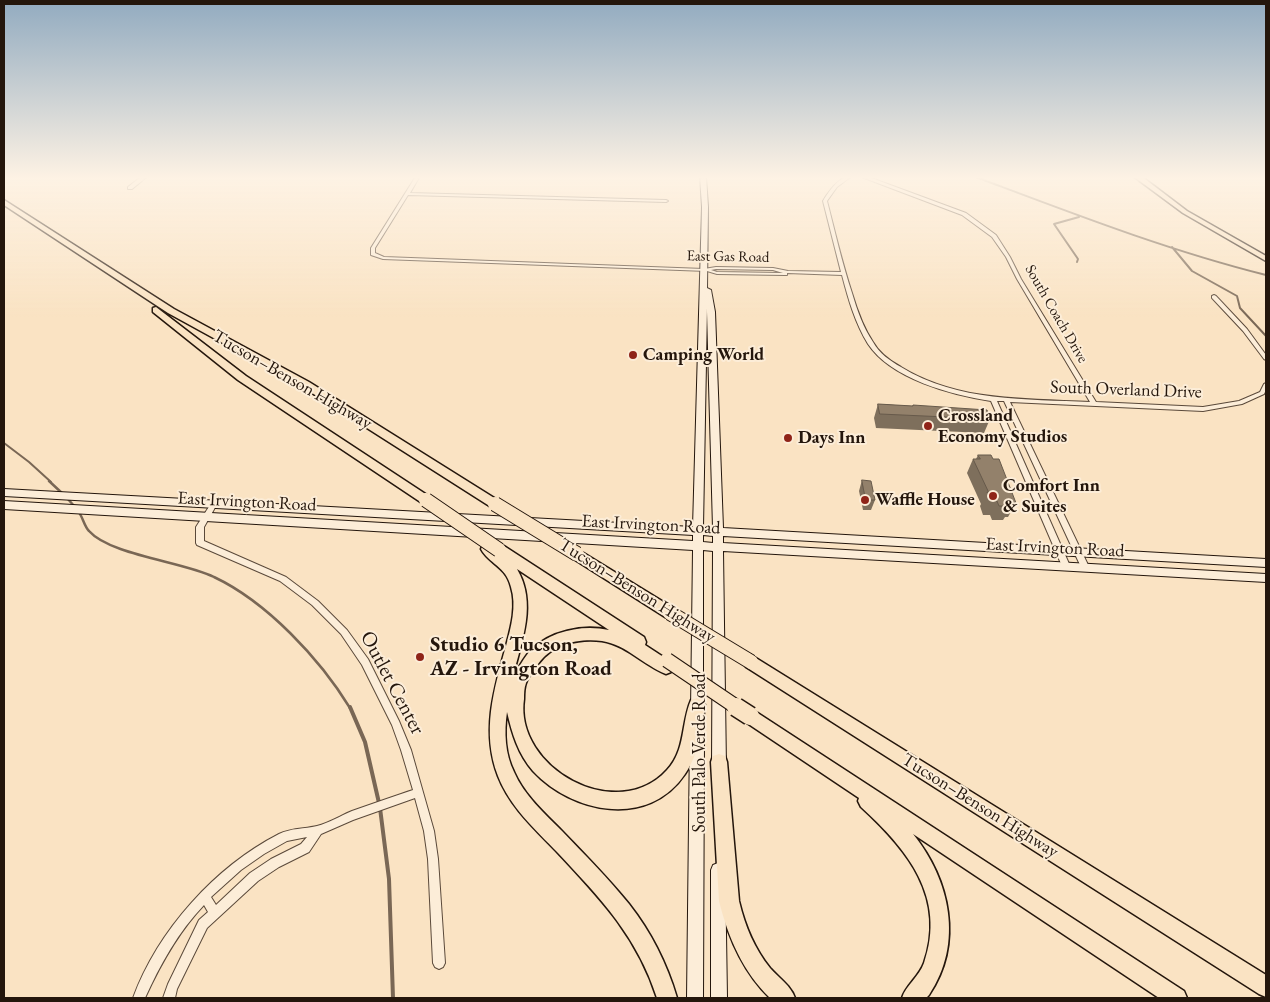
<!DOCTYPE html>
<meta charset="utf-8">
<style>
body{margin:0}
#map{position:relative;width:1270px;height:1002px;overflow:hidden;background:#fae3c3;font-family:"EB Garamond",serif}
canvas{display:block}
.frame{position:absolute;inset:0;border:5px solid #24160c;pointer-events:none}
</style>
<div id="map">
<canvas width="1270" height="1002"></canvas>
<div class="frame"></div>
</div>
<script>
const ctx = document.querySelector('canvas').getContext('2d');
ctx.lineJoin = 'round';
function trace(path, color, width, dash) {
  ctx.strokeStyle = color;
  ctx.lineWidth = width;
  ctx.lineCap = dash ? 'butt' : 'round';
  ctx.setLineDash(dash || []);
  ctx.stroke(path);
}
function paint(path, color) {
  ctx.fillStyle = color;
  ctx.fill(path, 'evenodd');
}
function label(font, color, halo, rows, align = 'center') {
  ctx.font = font + ' "EB Garamond",serif';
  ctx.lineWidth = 4;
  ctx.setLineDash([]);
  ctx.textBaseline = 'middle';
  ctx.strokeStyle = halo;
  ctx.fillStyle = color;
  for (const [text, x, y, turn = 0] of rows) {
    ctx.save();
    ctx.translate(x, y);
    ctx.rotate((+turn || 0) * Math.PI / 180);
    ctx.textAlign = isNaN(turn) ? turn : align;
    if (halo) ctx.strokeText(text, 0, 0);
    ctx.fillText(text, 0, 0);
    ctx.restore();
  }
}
trace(new Path2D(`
 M973,176C1069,212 1166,250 1266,275
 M1172,247L1192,271L1237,296L1240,308L1266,336
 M1077,262L1078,259L1054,224L1079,217
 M4,443L29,462L51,482`), '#796755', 2);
trace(new Path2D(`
 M49,481L63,494
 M67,498L75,507
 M78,511C83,517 84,526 89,531C110,555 184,562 214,577C267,602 320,659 350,708`), '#796755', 2.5);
trace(new Path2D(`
 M350,707L365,742L379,803
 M380,808L389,879L393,998`), '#796755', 4);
const minor = new Path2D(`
 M416,176H420L410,193L666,200L668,201L666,202L408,195L375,248V253L384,257L704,269L716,267L773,268L788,271L841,272L823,201C829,191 839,176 852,176L837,187L827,201C835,232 842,263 852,293C857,310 863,327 873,342C879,353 890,361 901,367C958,402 1026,399 1090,402L1017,279L1006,257L992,237L962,215L859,176H866L966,213L996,235L1010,257L1021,279L1096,402L1203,407L1239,401L1260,392L1264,384L1266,383V390L1264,394L1242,404L1203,411L1010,402L1089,567L1088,569L1085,570L1082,569L1081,567L1004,401H997L1070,566L1069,568L1066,569L1063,568L1062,566L991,401C952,395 891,379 868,344C855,323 848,298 842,275L787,273V275H785L717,274L707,271L383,259L371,255V248ZM716,269L773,270L783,273L717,272L711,270Z
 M1214,295L1216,296L1247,329L1266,355V360L1264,359L1243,331L1212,298V296Z
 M214,501L217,504L204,527V541L286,577L318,601L347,630L368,659L399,721L411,750L434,831L438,859L445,963L443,967L439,969L435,967L433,963L428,859L424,831L415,798L353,820L321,834L309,852L279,867L258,881L207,928L177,989L175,998H163L168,984L199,920L208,912L204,905C178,932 160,965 145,998H133C158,930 215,867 279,834C291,828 304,829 317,826C329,823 340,816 352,811C372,804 392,797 413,790L401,750L392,725L362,665L341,634L312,605L280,581L197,545L196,543V527L212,502ZM307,837L301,844L271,859L250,873L216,905L211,897L241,870L264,854L287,841Z`);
const tertiary = new Path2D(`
 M142,176H148L132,189H128V187Z`);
const secondary = new Path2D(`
 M700,176H706L708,207L707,288L711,290L715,312L723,528L1266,559V567L723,536V543L1266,574V582L723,551L726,768L724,773L719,775L714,773L712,768L713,551L703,550V710L702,714L697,716L692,714L691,710L693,550L4,509V501L693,541V535L4,496V489L693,527L702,207ZM707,308V312L713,528L703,527ZM703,535L713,536V543L703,542Z
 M697,731L702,733L704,737L703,998H687L690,737L692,733Z
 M718,863L723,865L725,870L727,998H711V870L713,865Z`);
const primary = new Path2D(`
 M1133,176H1141L1187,211L1266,256V261L1183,213Z`);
const motorway = new Path2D(`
 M4,200L174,309L309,382L499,501L501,504L499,507H491L301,386L168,313L4,205Z
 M156,307L246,376L430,497L432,500L430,503H422L238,380L153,312V308Z
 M488,544L494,546L499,545L504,546L644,637L646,642L645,645L671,662L674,667L671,672L666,674C643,665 627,645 602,641C579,638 552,644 538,664C534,670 528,677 526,683C524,688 524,694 524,699C514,768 617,825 667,770C686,750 681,723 691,700L697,698L703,700L705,705C702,728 699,754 685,774C648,829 572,813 533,771C518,754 512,733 507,712C504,732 505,754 514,772C524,795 544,813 562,831C585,855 608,878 629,904C651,932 667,964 677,998H657C637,936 601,899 558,853C535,829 510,807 498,776C481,732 494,689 506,646C511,627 517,606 511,587C506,566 489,564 481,549L483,545ZM517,569L609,630C583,624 550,631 531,650C524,657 519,668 513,676C522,640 537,603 517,569Z
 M577,549L675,609L677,613L675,617L670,619L665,617L572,558L570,554L572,550Z
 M751,655L1266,975V997L1259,994L746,667L743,662L746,657Z
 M750,708L1184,991L1187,998H1159L913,834C950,880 964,943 929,995L926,998H902C906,985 919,977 924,963C947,897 907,849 861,807L858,801L859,798L744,721L742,716L744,711Z
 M719,754L725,756L727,762L739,901C745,926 754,948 770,968C779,978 791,986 795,998H770C743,972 728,937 719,901L711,762L713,756Z`);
trace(minor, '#5a493a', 2);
trace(tertiary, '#5a493a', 2);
trace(secondary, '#24160c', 2);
trace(primary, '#24160c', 3);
trace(motorway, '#24160c', 3);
paint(minor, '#fcedd8');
paint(tertiary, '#fcedd8');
paint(secondary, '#fcedd8');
paint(primary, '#fae3c3');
paint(motorway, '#fae3c3');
const motorwayBridgeFar1 = new Path2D(`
 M426,500L499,550
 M495,504L577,554
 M670,613L751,662
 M667,660L738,708`);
const motorwayBridge = new Path2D(`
 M736,707L750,716`);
trace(motorwayBridgeFar1, '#24160c', 16, []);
trace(motorwayBridge, '#24160c', 21, []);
trace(motorwayBridgeFar1, '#fae3c3', 14);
trace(motorwayBridge, '#fae3c3', 18);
paint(new Path2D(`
 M878,404L912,406L913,405L990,419L984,433L876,428L874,418Z
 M978,455L1016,503L1008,517H1005L1003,520H992L990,515H983L980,506L981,504L967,473L973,459H976Z
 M862,480L875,500L871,510H863L859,491Z`), '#7e6f5c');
const building = new Path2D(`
 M878,404L913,406V405L987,410L990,419L880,414Z
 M978,455H991L993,459H999L1016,503H1010L1011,506H999L997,501H990L987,492L989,493L973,459H980Z
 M862,480L871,481L875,500H866Z`);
paint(building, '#93816b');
trace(building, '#675a4b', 1);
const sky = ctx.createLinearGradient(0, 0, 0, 317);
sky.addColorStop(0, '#92abc0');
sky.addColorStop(0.56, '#fdf2e4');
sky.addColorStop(1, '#fdf2e400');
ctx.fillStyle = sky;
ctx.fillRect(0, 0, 1270, 317);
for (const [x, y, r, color] of [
 [633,355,5,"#8f2418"],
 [928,426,5,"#8f2418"],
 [788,438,5,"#8f2418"],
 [993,496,5,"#8f2418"],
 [865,500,5,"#8f2418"],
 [420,657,5,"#8f2418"]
]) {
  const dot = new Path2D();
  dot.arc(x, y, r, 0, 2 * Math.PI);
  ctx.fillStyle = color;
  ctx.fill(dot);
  trace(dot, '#fcedd8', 2);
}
label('15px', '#24160c', '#fcedd8', [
 ["East Gas Road",728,257,1],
 ["South Coach Drive",1056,314,60]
]);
label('bold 18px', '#24160c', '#fcedd8', [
 ["Camping World",643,355],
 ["Crossland",938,416],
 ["Economy Studios",938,437],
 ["Days Inn",798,438],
 ["Comfort Inn",1003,486],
 ["& Suites",1003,507],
 ["Waffle House",875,500]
], 'left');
label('18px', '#24160c', '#fcedd8', [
 ["Tucson–Benson Highway",292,380,30],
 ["South Overland Drive",1126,390,2],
 ["East Irvington Road",247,502,3],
 ["East Irvington Road",651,525,3],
 ["East Irvington Road",1055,548,3],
 ["Tucson–Benson Highway",637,591,32],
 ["South Palo Verde Road",700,753,-90],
 ["Tucson–Benson Highway",980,806,32]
]);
label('bold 21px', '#24160c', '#fcedd8', [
 ["Studio 6 Tucson,",430,645],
 ["AZ - Irvington Road",430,669]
], 'left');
label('21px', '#24160c', '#fcedd8', [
 ["Outlet Center",392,683,62]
]);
</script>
